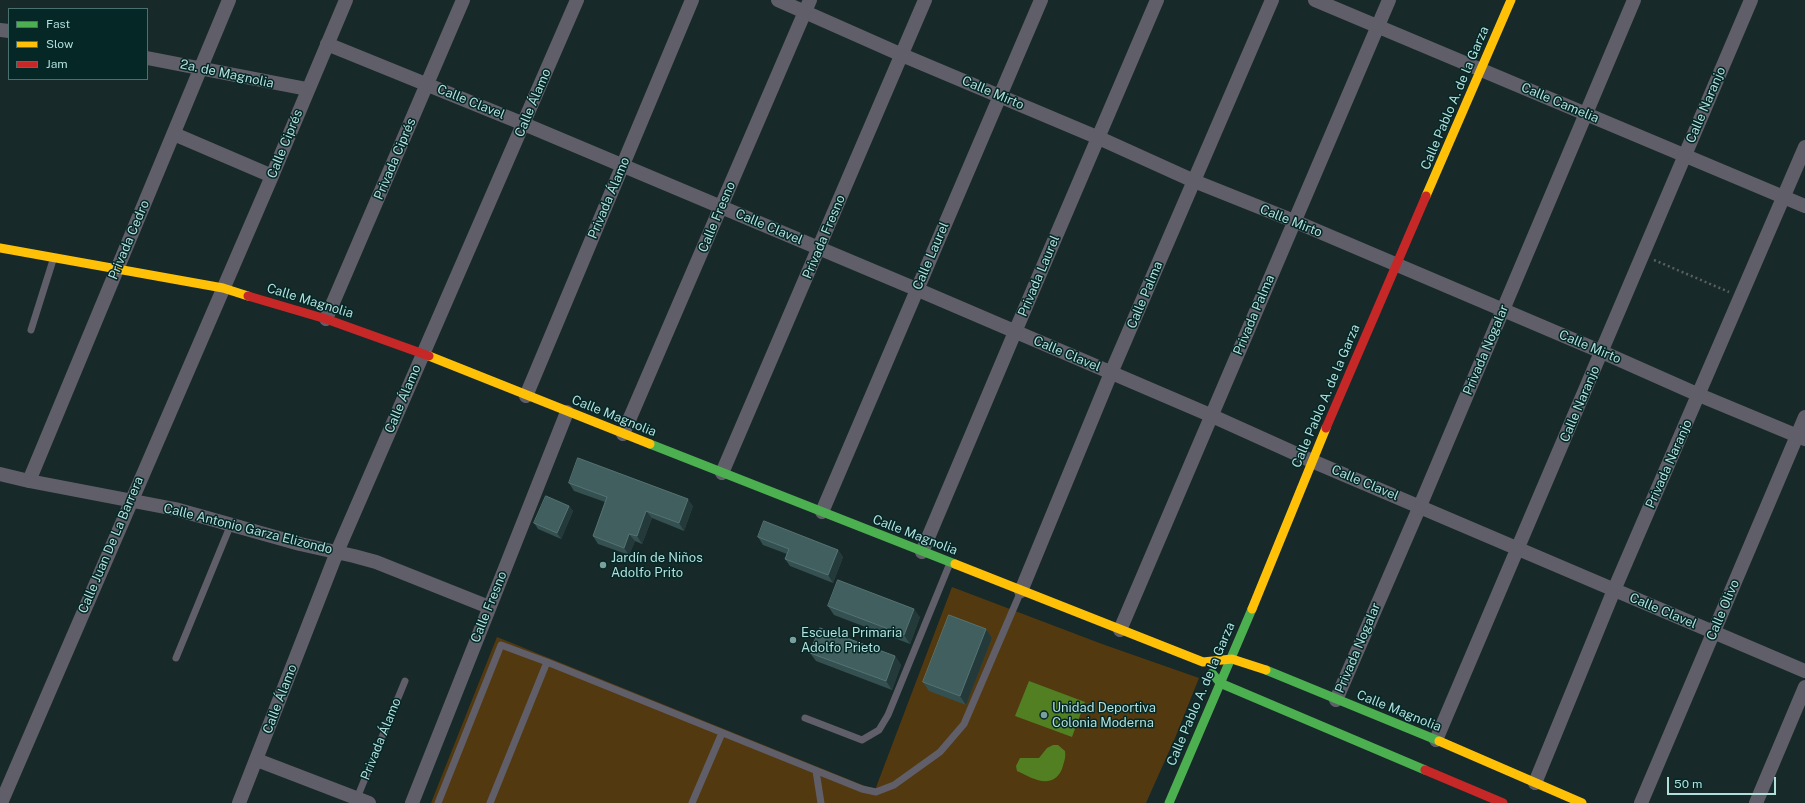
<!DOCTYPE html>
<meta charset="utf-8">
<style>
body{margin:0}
#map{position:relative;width:1805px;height:803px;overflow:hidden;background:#182929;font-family:"Public Sans",sans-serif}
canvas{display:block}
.legend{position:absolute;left:8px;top:8px;width:140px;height:72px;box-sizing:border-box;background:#052726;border:1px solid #49716f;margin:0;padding:5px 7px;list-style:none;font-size:12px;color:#b0dfdc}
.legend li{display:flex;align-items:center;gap:8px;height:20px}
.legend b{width:20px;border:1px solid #49716f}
.scale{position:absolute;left:1667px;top:777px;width:109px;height:18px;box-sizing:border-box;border:2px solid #b0dfdc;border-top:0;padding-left:5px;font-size:12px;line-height:14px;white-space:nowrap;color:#b0dfdc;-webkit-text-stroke:3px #052726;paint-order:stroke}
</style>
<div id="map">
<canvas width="1805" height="803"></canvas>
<ul class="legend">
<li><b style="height:5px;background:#4caf50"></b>Fast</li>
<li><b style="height:5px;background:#ffc107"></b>Slow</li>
<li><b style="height:5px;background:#c62828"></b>Jam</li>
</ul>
<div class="scale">50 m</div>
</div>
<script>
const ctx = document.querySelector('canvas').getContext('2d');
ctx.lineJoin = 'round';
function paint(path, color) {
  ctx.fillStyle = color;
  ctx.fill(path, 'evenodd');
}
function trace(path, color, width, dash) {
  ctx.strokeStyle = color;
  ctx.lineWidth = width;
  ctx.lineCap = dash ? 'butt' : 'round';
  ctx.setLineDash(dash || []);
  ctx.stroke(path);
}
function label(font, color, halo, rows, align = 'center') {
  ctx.font = font + ' "Public Sans",sans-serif';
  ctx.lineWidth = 3;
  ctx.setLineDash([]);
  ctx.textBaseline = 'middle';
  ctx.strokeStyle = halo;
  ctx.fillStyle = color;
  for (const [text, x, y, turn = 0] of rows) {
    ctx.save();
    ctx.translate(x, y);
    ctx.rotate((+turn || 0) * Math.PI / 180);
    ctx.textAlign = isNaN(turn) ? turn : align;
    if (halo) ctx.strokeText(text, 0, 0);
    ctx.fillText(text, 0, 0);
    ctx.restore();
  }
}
paint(new Path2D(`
 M952,587L1102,644L1199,678L1175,738L1146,803H431L497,637L875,790Z`), '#533910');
paint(new Path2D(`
 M1029,681L1085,702L1072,737L1015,716Z
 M1053,745H1058L1065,751C1066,758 1064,762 1062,769C1052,791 1032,778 1017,771L1016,766L1020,758H1039L1047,748Z`), '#517f22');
trace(new Path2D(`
 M1654,260L1729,292`), '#595f64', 2.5, [2, 3]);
trace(new Path2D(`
 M31,330L53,260
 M176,658L231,524
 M805,718L862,740L879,730L888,715L950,563
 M816,771L821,803
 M357,798L405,681
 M438,803L501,645L547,662L862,789L876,792L894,785L940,752L964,724L1021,591
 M490,803L547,662
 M692,803L722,733`), '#605f69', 7);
trace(new Path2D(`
 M778,0L902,55L1099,138L1194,181L1294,221L1602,352L1699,395L1805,439
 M1315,0L1805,206
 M0,30L9,31
 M327,44L524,124L916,289L1210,415L1312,461L1805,671
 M147,58L307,89
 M174,134L272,176
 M326,319L463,0
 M526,396L692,0
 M623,434L810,0
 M722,473L925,0
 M0,474L29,481L175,509L300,544L354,556L376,562L489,607
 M29,481L229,0
 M822,512L1041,0
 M922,552L1015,332L1157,0
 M1021,591L1111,373L1272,0
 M1120,630L1389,0
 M1336,700L1420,506L1634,0
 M1436,740L1751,0
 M257,760L369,803
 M1535,783L1614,590L1805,147
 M1,803L272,176L346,0
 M239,803L337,552L577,0
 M412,803L567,412
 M1641,803L1805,417
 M1756,803L1805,687`), '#605f69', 14);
trace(new Path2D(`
 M650,444L955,564
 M1266,670L1439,741
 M1212,673L1220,683L1425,770
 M1169,803L1252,609`), '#4caf50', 9);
trace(new Path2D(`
 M1426,196L1511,0
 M0,248L223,288L248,296
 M429,356L650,444
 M955,564L1203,662L1232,659L1266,670
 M1252,609L1326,428
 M1439,741L1582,803`), '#ffc107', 9);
trace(new Path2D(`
 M248,296L326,319L429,356
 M1326,428L1426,196
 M1425,770L1503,803`), '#c62828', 9);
paint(new Path2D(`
 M569,483L693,506L684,531L652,518L642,544L635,541L629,555L598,544L593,536L605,502L574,491Z
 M569,506L573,511L561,539L538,529L534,523Z
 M758,537L838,550L843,557L833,583L790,566L785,559L787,554L763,545Z
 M828,606L920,617L910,644L834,615Z
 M986,629L992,638L966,705L929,691L923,682Z
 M810,653L895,656L901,665L892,690L816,661Z`), '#355050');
paint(new Path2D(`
 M688,499L693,506L684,531L679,523Z
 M569,506L573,511L561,539L557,533Z
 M646,511L652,518L642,544L637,536Z
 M629,534L635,541L629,555L624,548Z
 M838,550L843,557L833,583L828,575Z
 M914,609L920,617L910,644L904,635Z
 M986,629L992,638L966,705L960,696Z
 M895,656L901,665L892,690L886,681Z`), '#243a3a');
const building = new Path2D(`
 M578,458L688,499L679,523L646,511L637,536L629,534L624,548L593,536L607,497L569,483Z
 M546,496L569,506L557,533L534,523Z
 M764,521L838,550L828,575L785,559L789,549L758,537Z
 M838,580L914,609L904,635L828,606Z
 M949,615L986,629L960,696L923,682Z
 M820,628L895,656L886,681L810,653Z`);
paint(building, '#425f5f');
trace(building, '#547372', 1);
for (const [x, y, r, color] of [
 [603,565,4,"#7b9f9d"],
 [793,640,4,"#7b9f9d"],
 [1044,715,4,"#7b9f9d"]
]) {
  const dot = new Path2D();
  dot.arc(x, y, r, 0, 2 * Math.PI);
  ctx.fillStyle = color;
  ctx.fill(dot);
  trace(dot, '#052726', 1.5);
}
label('13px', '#b0dfdc', '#052726', [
 ["2a. de Magnolia",227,74,12],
 ["Calle Mirto",993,93,23],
 ["Calle Pablo A. de la Garza",1455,98,-67],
 ["Calle Clavel",471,102,22],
 ["Calle Álamo",533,103,-67],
 ["Calle Camelia",1560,103,23],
 ["Calle Naranjo",1706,105,-67],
 ["Calle Ciprés",285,144,-68],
 ["Privada Ciprés",395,159,-67],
 ["Privada Álamo",609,198,-67],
 ["Calle Fresno",717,217,-67],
 ["Calle Mirto",1291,221,22],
 ["Calle Clavel",769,227,23],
 ["Privada Fresno",824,237,-67],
 ["Privada Cedro",129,240,-67],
 ["Calle Laurel",931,256,-67],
 ["Privada Laurel",1039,276,-67],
 ["Calle Palma",1145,295,-67],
 ["Calle Magnolia",310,301,17],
 ["Privada Palma",1254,315,-67],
 ["Calle Mirto",1590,347,23],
 ["Privada Nogalar",1486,350,-67],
 ["Calle Clavel",1067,354,23],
 ["Calle Pablo A. de la Garza",1326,396,-67],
 ["Calle Álamo",403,399,-67],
 ["Calle Naranjo",1580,404,-67],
 ["Calle Magnolia",614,416,22],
 ["Privada Naranjo",1669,464,-66],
 ["Calle Clavel",1365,483,23],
 ["Calle Antonio Garza Elizondo",248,529,14],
 ["Calle Magnolia",915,535,21],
 ["Calle Juan De La Barrera",111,545,-67],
 ["Calle Fresno",489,607,-68],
 ["Calle Olivo",1723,610,-67],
 ["Calle Clavel",1663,611,23],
 ["Privada Nogalar",1358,648,-67],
 ["Calle Pablo A. de la Garza",1201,694,-67],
 ["Calle Álamo",280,699,-69],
 ["Calle Magnolia",1399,711,22],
 ["Privada Álamo",381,739,-68]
]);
label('13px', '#b0dfdc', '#052726', [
 ["Jardín de Niños",611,558],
 ["Adolfo Prito",611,573],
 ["Escuela Primaria",801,633],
 ["Adolfo Prieto",801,648],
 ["Unidad Deportiva",1052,708],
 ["Colonia Moderna",1052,723]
], 'left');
</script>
